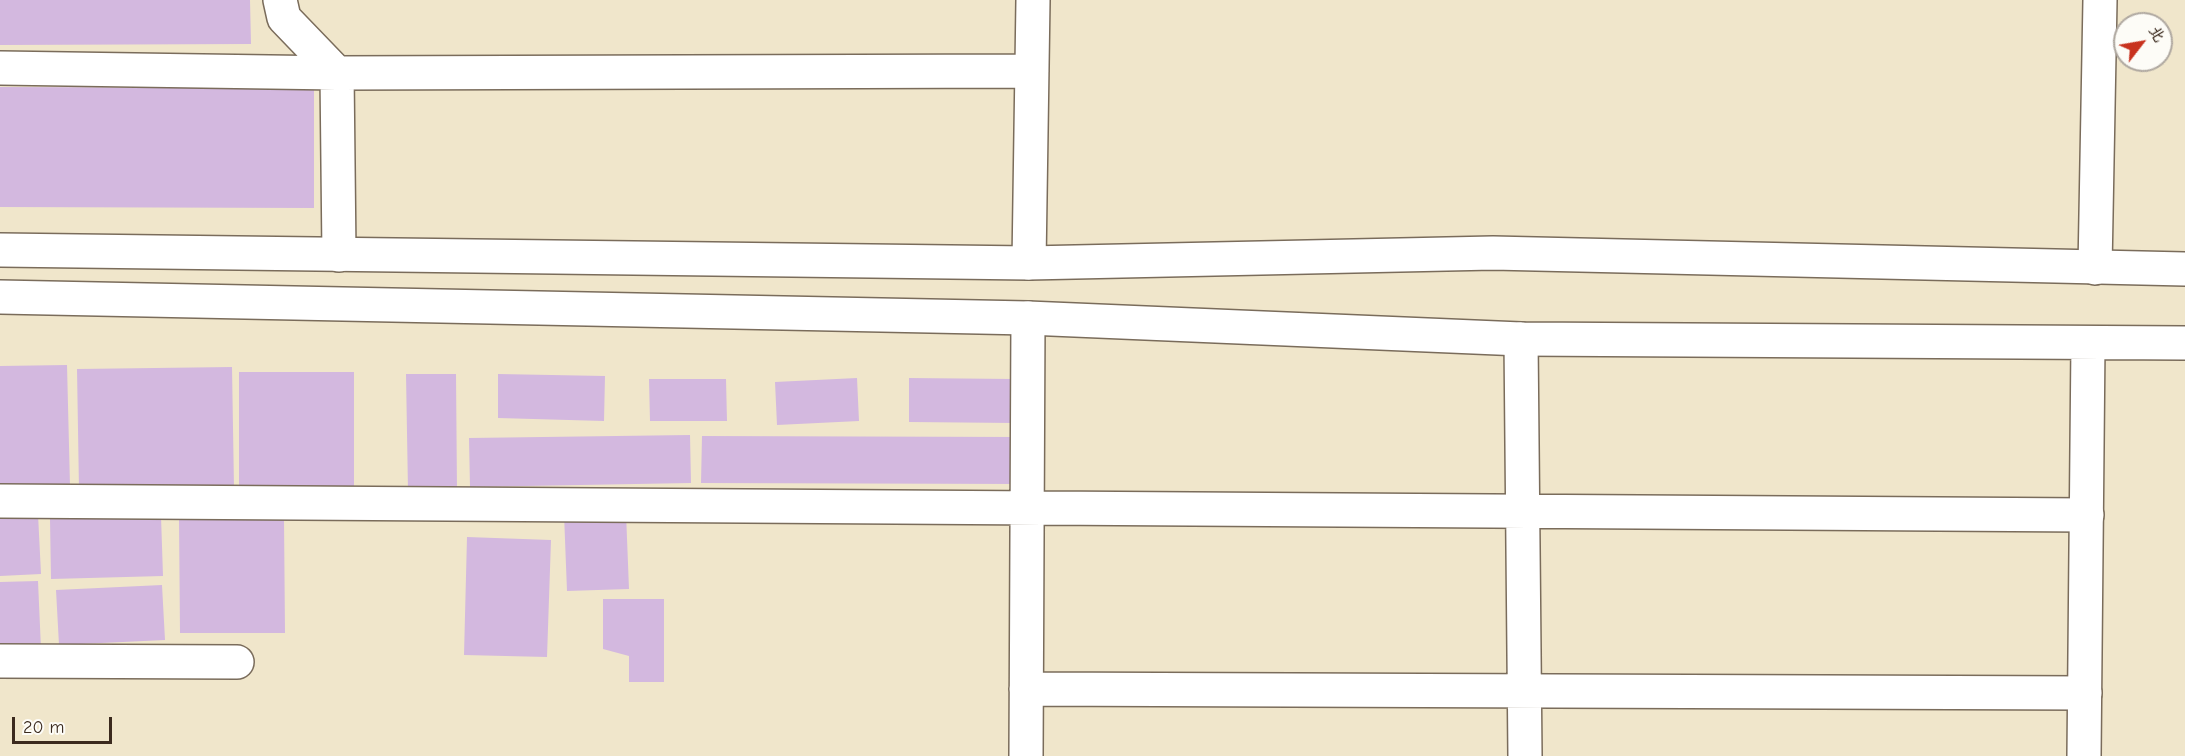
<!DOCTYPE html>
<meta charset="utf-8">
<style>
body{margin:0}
#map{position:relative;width:2185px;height:756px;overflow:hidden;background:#f0e6cb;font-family:"Comic Neue","LXGW WenKai TC",sans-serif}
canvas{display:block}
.north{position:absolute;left:2113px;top:12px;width:60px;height:60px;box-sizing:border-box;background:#fdfcf7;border:2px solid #afa8a0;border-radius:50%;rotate:59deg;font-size:16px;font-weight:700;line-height:24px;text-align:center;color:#3b2a1e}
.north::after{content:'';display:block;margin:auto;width:21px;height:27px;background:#c8321e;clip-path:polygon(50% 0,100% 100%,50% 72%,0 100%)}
.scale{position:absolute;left:12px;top:717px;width:100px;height:27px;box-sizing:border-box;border:3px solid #3b2a1e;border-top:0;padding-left:8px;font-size:18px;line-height:21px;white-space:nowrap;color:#3b2a1e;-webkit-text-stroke:4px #fdfcf7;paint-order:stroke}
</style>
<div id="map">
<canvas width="2185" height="756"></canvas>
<div class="north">北</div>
<div class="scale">20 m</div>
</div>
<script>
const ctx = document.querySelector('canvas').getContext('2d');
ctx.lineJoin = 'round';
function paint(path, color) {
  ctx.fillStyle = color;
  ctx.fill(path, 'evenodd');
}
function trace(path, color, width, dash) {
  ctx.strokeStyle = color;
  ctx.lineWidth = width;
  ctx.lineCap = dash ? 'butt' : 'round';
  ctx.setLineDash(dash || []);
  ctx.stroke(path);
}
paint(new Path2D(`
 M0,0H250L251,44L0,45Z
 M0,87L314,88V208L0,207Z
 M67,365L70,486L0,488V366Z
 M232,367L234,488L79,490L77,369Z
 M239,372H354V490H239Z
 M406,374H456L457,491H408Z
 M498,374L605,376L604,421L498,418Z
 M857,378L859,421L777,425L775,382Z
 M909,378L1014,379V423L909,422Z
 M649,379H726L727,421H650Z
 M690,435L691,483L470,487L469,438Z
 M702,436L1019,437V484L701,483Z
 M626,513L629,589L567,591L564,514Z
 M38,514L41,574L0,576V516Z
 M161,516L163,576L51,579L50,519Z
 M179,519H284L285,633H180Z
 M467,537L551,540L547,657L464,655Z
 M38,581L41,649L0,650V582Z
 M162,585L165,640L59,645L56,590Z
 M603,599H664V682H629V656L603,649Z`), '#d3b8df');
const minor = new Path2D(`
 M280,0L284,18L337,73L339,255
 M0,68L337,73L1032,71
 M1029,263L1033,0
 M2095,268L2100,0
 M1521,339L1525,756
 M0,501L2087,515
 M0,661L237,662
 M1026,689L2085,693
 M1026,756L1028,318`);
const tertiary = new Path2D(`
 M0,250L1029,263L1493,253L2185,269
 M0,297L1028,318L1521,339L2185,343
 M2084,756L2088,343`);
trace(minor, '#7a6c5b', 36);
trace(tertiary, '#7a6c5b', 36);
trace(minor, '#fff', 33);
trace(tertiary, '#fff', 33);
</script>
